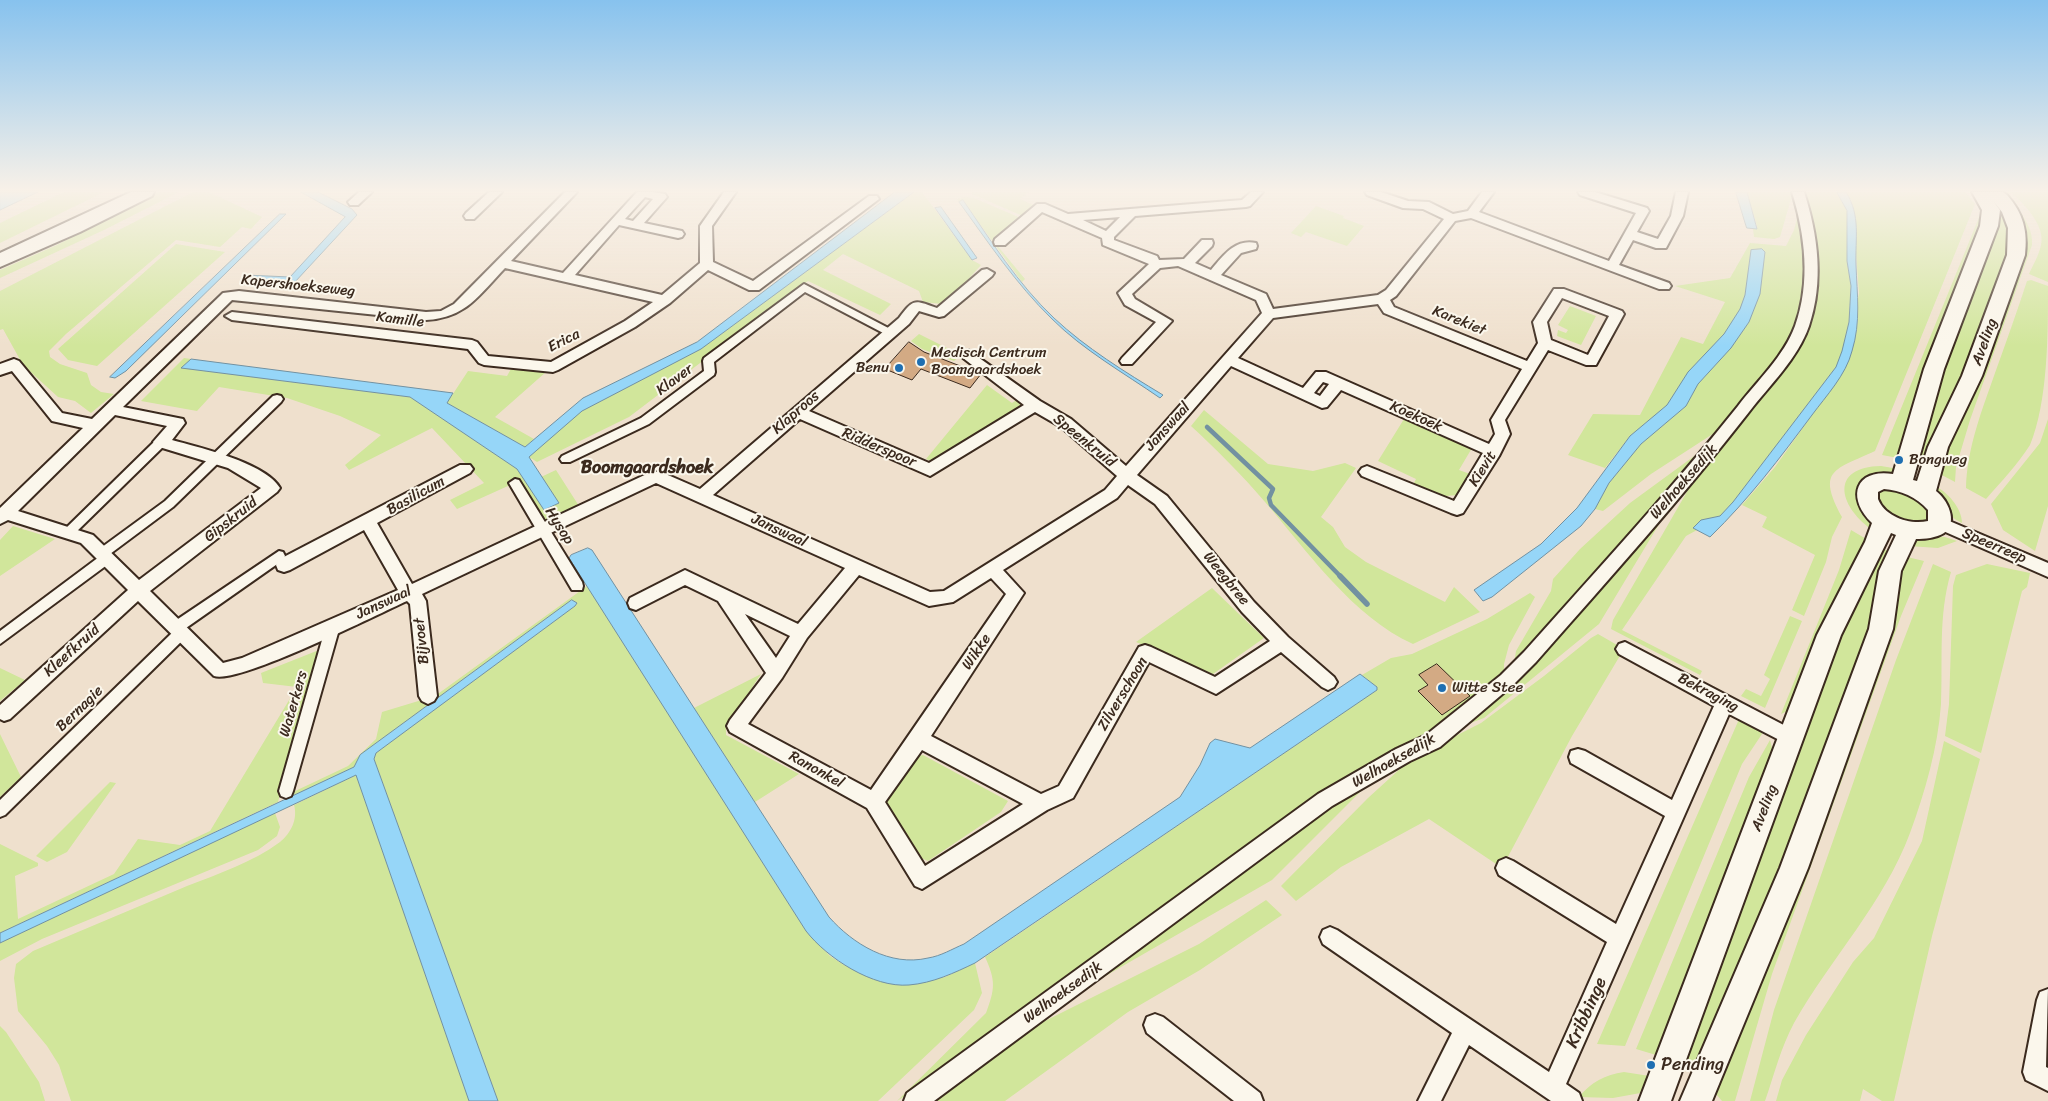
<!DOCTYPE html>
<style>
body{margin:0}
canvas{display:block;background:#efe0cd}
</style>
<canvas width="2048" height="1101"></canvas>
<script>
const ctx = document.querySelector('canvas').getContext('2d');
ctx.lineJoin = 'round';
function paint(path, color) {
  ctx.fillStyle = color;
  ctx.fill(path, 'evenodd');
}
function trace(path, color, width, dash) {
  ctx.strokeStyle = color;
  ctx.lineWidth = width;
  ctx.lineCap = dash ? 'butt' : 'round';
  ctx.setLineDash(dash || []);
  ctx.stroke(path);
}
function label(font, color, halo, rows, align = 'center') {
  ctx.font = font + ' Sriracha,sans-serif';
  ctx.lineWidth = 4;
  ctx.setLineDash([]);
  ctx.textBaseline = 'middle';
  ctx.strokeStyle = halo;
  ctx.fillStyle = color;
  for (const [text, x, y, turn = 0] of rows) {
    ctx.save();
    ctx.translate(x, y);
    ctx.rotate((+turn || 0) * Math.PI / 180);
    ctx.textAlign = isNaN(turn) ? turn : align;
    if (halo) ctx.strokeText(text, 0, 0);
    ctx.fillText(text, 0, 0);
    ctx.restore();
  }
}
paint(new Path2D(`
 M64,192H104L0,243V223Z
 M158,192H179L104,230L0,278V270L57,245Z
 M193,192H209L262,217L251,229L242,227L220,247L176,240L66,334L49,351L50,357L60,364L87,373L91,385L101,392L114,394L91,413L75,401L58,397L23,365L3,329L0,330V291Z
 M914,192H922L972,260L981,265L958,291L942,304L923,302L919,291L843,254L823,270L891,304L880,315L808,281L629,417L537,462L529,457L581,411L701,349Z
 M972,192H1029L1020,199L1038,207L1025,217L972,194Z
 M1747,192H1793L1780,237L1774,239L1754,237L1753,229H1757V226Z
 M1804,192H1837L1847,211V261L1851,286L1849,322L1843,351L1836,367L1733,502L1720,516L1701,520L1693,528L1697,530L1686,536L1622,630L1702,671L1700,675L1611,629L1613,620L1688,490L1784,369L1807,333L1817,295V273Z
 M1846,192H1965L1975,204L1875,451C1835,470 1816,469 1842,517L1832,537L1826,562L1804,616L1792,610L1815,555L1762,527L1767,517L1742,505L1775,467L1844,370L1859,293L1852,202Z
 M1972,192H1975L1982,199L1987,209L1898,458L1882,455L1980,215L1982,209Z
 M2010,192H2048V282L2029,274C2033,265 2039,255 2041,245C2046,226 2023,202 2010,192Z
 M965,197L974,198L1023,219L996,244L1025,279L1022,282L963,201L959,202L957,199Z
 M1316,206L1344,216L1343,218L1364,226L1347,246L1306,232L1301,237L1291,233Z
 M1997,209H2003L2014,242L1965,379L1925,467L1913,462L1929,404Z
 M2015,209H2018C2026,220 2033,231 2032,245L1970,420L1956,467L1955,482L1936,472L2025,243V228Z
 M1799,211L1805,258V307L1793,341L1722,428L1651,474L1603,511L1595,509L1609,483L1641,444L1686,406L1698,384L1731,348L1749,322L1760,294L1751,250L1745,295L1740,309L1724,334L1688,372L1667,405L1630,436L1605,468L1568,455L1593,414L1640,415L1681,337L1703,344L1725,302L1675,286L1730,278L1750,243L1786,246L1794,230Z
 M176,244L225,252L97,366L68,360L58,349Z
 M2031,280L2048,286C2048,334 2048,402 2030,445C2018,464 2001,482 1986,499L1966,488C1967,448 1982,410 1995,373C2006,342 2017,312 2027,281Z
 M1570,306L1596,316L1581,345L1557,336L1558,330L1566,333L1568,330L1558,325Z
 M919,334L961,355L954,361L922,349L911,341Z
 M184,358L191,359L182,368L410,397L517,469L544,510L559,503L541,477L556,470L579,506L545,524L519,481L457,509L450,500L484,483L432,428L349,470L345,465L381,435L340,416L287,398L219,387L197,411L141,401Z
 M512,367L546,372L495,417L534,439L525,447L447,403L468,371L507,376Z
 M987,385L1012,403L1018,399L1024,404L931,461L926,459Z
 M1204,410L1268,464L1313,471L1345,463L1356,468L1321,517L1333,527L1345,547L1366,562L1445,602L1454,587L1480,612L1413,644C1353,617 1307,551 1265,502C1242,475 1217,450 1191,426Z
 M1404,419L1472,448L1459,470L1470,474L1457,495L1434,497L1412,487L1416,479L1378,461Z
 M2048,419V506L2035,551L2003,530L1991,504L2040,443Z
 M1712,443L1513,670L1516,651L1551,591L1553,579L1580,549L1630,503Z
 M1881,466L1899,469L1897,473L1880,477L1871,529C1838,505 1830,467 1881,466Z
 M1933,485C1947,491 1962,508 1962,523C1946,516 1937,501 1933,485Z
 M1889,489C1904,490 1922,497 1929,511L1926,522C1908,530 1893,516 1878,505L1877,496L1880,492Z
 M1670,506L1599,624L1484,718L1468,724L1530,668Z
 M13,526L55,539L0,576V540Z
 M1851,530L1868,540L1841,587L1792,709L1781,714L1839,570Z
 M1933,536L1945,537L1957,541L1938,548L1908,546L1916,538Z
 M1880,547L1892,553L1876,611L1782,873L1696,1074L1679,1064L1855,589Z
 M1903,556L1924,561L1901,616L1772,974L1735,1101H1722L1711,1088Z
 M1933,564L1951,572C1938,616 1943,659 1941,704C1938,747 1925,792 1910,833C1884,903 1831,958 1794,1023C1781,1047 1774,1075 1765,1101H1750L1774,1010L1896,660Z
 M1987,564L2030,573L2027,587L2022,591L1981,753L1945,736L1949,704L1953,586L1956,575Z
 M587,586L806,931L830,956L844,965L897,985L945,977L975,963L982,993L974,1010L878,1101H498L374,759L376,753L575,606L577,603L572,600L360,755L354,767L292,796L291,793L348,766L376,739L382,712L435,696Z
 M1212,588L1264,638L1213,674L1136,642Z
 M1530,593L1535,597L1509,645L1504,664V675L1499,682L1467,702L1415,743L970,1055L897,1101L986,1013C995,989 996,981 985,957L1377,690V687L1362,675L1391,658L1412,654L1487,619Z
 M1790,616L1802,621L1765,708L1741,696L1746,689L1761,696L1770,679L1764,675Z
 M1598,634L1624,649L1572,736L1502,868L1429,819L1341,867L1296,901L1281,886L1368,798L1412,758L1481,723L1544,676L1591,638Z
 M319,650L278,802L0,933V844L38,863V866L15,876L18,919L114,874L138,839L180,845L210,831L297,687L263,683L261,673Z
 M0,668L25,680L0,701Z
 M761,674L726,727V735L799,774L755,802L694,708Z
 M1740,717L1764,731L1742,764L1625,1046L1597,1044Z
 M0,734L21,777L0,797Z
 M1770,740L1773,752L1713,905L1684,1004L1676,1000L1656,1055L1636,1049L1749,777Z
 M1944,741L1980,759L1932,936L1894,1101H1882L1863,1089L1860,1101H1776L1782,1080L1806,1035L1853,962L1874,938L1922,841Z
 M923,755L1008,801L1001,812L928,861L921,858L882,799L912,757Z
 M356,775L469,1101H71L59,1065L47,1046L18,1011L14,978L16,964L33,951C84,929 136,908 187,886C218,874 253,862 280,842C291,833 298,819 294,805Z
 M1374,778L1272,880L1095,982L1091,979L1333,803Z
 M110,782L116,783L67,852L47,862L36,856Z
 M275,813L280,827L277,836L258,850L42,939L0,961V943Z
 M1266,900L1282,915L1200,970L1128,1012L1005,1101H929L1011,1038L1199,944Z
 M0,1026L6,1032L39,1082L45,1101H0Z
 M1624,1072L1656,1077L1646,1092L1613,1098L1579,1097C1591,1082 1605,1075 1624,1072Z`), '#d1e69b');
const water = new Path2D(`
 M0,192H38L0,210Z
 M301,192H318L352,209L357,215L294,283L241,279L245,275L290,277L345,217Z
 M895,192H914L701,349L582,411L529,457L559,503L544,510L517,469L410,397L181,368L191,359L453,393L447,403L525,447L583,398L697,342Z
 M1736,192H1747L1757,229L1747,228Z
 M1837,192H1846C1861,216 1855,238 1856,265C1857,294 1861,322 1852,351C1846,375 1826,396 1812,415C1780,458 1749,499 1710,537L1693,528L1701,520L1720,516L1733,502L1836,367L1842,351L1849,322L1851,286L1847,261V211Z
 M963,200C991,241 1018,284 1054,318C1086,348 1125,372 1163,395L1160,398C1124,373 1083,350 1052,319C1016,284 988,242 959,202Z
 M941,207L977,258L972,260L935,208Z
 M280,214H286L126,371L115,378L110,377Z
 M1762,249L1765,252L1760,294L1749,322L1731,348L1698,384L1686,406L1641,444L1609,483L1595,509L1581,526L1492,597L1483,601L1474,590L1541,544L1577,508L1630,436L1667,405L1688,372L1724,334L1740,309L1745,295L1751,250Z
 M588,548L592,550L829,917C853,944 890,967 928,958C941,956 952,949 964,944L1180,797L1200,765L1210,743L1215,739L1250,748L1360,674L1377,687V690L975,963C954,973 933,983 909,985C873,988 827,958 806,931L569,558L571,555Z
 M572,600L577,603L575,606L376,753L374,759L498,1101H469L356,775L0,943V933L354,767L360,755Z`);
paint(water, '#96d6f8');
trace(water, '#7291a1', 1);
trace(new Path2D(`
 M1207,427L1273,489L1269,498L1271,505L1342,578`), '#7291a1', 4.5);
trace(new Path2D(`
 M1340,576L1367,604`), '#7291a1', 5.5);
const building = new Path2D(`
 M909,342L924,352L981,374L970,388L921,369L912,380L885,369Z
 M1437,664L1470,696L1442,715L1418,691L1428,685L1419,675Z`);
paint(building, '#d3aa84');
trace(building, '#3b2a1e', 1);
const pedestrian = new Path2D(`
 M804,284L896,332L891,336L887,335L805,292L714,362L715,372L714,375L649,424L570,462H562L560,459L562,456L641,418L704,371L703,361L704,358Z
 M277,395L281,396L283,399L281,402L173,507L110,554L113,558L111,562L0,644V631L99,557L96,553L98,550L165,501L273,396Z
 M161,438L165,439L167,442L165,445L72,536H64L62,533L64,530L157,439Z
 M515,479L519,480L582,582L583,586L582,590H572L509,483Z
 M279,551L283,552L285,556L283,560L186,628L189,632L187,636L5,815L0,817V800L174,631L170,627L172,623Z
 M333,621L338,622L340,626L293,791L291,796L286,798L281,796L279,791L326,626L328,622Z`);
const minor = new Path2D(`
 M359,192H372L358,205H350L348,202Z
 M489,192H502L474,219H466L464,216L466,213Z
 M565,192H577L511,261L563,273L637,192H653L665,194L667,197L644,223L682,231L684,234L682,237L678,238L619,225L575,275L662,295L700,263V226L724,192H736L712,226L713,262L753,281L869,196H877L879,199L759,290H749L708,270L670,303L635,327L558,370L553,372L484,365L479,363L468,349L232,320L225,316L232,312L472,340L477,342L488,356L551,362L625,321L653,302L505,268C479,295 466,318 426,320L232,300L123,407L183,419L185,423L172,440C198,447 266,463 280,488L277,492L150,591L223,663L242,658L398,590L364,530L290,570L284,572L278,570L276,565L278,560L460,465H470L473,469L470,473L377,523L412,584L651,472H661L700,489L899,318C914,298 914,300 937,308L982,270L987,269L994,273L992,276L944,316L939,317L919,311L909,324L809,411L929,463L1024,405L963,358L961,355L963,352L968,350L1040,401L1071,419L1126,466L1262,313L1256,300L1178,266L1160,268L1132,294L1135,299L1172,321L1132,364H1122L1120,361L1122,358L1156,322L1125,305L1118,293L1149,264L1103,245L1102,238L1042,212L1005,245H995L994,242L995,239L1037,204H1045L1068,214L1242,200L1251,192H1263L1250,206L1246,207L1135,216L1114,237V240L1157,256L1159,260L1184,259L1202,240H1212L1213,243L1212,246L1195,263L1211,270C1222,257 1235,238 1256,243L1257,246L1256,249L1241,253L1221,275L1266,294L1273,309L1378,295L1386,290L1444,219L1423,209L1403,208L1367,195L1365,192H1381L1408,201L1429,202L1453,214L1468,211L1482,192H1494L1479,212L1609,261L1636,213L1580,195L1578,192H1595L1647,208L1649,211L1637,232L1658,239L1671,216L1676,192H1688L1683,216L1666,248H1656L1633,240L1619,265L1669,283L1671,286L1669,289H1659L1471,218L1455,221L1396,296L1390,300L1394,307L1527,361L1538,343L1533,322L1554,289H1564L1622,311L1624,314L1596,365H1586L1548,350L1505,420L1510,434L1499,456L1463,513L1457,515L1451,513L1362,476L1359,472L1362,468L1367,466L1454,501L1483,453L1341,390L1327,407L1322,408L1231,366L1137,475L1167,496L1254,602L1288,637L1334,677L1337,682L1334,687L1328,690L1322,687L1281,652L1216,694L1149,662L1073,798L1047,810L922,889L915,886L867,808L730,732L727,726L730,720L766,673L718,601L685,585L636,610L630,608L628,603L630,598L685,570L798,624L845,568L656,483L422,594L426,601L437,696L434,701L428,704L422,701L419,696L410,604L407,601C376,615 237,685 214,676L138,601L10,719L4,721L0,719V705L128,590L81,543L8,520L0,524V508L83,428L52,421L12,371L0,375V364L14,359L19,361L62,413L92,419L223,293L239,291L426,312L441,311L454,304ZM645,197L653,199L633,221L625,219ZM1120,217L1106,231L1083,220ZM1562,298L1609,316L1588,355L1551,340L1547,322ZM1378,304L1384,313L1522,369L1491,420L1495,434L1489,444L1326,372H1316L1303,388L1238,358L1273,318ZM1323,382L1329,384L1320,396L1314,393ZM1035,412L1061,427L1117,476L1105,490L944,591L930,592L713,495L800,419L930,476ZM115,415L167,426L153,442L156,446L228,468L261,488L139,580L93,535L18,511ZM1128,485L1155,504L1242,612L1270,641L1215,677L1151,647L1145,645L1139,647L1059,786L1041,794L931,736L1024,593L1003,570L1117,498ZM859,575L929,606L953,602L991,578L1006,594L871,790L748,724L782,678L807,638ZM745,614L790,636L776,658ZM922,750L1023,804L925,866L885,802Z
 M1792,192H1804C1818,235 1824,282 1809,326C1798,358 1770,385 1749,412C1682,498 1608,580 1536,662L1513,685L1440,747L1410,761L1332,806L934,1101H904L907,1093L1318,794L1396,749L1426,735L1501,675L1524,652C1596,571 1670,491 1738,406C1757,381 1784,356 1795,326C1811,282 1805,235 1792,192Z
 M1940,517L2048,563V577L1934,527L1932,523L1934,519Z
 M1625,642L1797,732L1800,738L1797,744L1791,746L1729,714L1566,1084L1579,1093L1582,1101H1551L1469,1045L1441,1101H1418L1452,1033L1323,944L1320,937L1323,930L1330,927L1337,930L1549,1072L1607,942L1499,875L1496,868L1499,861L1506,858L1513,861L1616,924L1665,816L1571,763L1569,757L1571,751L1578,749L1585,751L1672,800L1714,706L1619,654L1616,649L1619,644Z
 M2048,989L2046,1067L2048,1068V1091L2026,1080L2023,1072L2037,1000L2040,992Z
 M1155,1014L1163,1017L1260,1093L1263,1101H1234L1147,1033L1144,1025L1147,1017Z`);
const secondary = new Path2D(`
 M1972,192H2003L2007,195C2023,213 2028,231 2025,255L1982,376L1948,447L1936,491C1947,499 1959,522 1944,533C1936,538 1925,539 1916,539L1901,571L1893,629L1808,868L1712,1101H1680L1780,868L1869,629L1879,571L1896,535L1891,533L1841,635L1671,1101H1639L1817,635L1865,542L1872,523C1846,498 1855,468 1893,474L1924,369L1980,226L1982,210ZM1994,202L2002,212L2008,228L2007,255L1962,376L1928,447L1917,481L1913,480L1944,369L1998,226L2000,210ZM1884,489C1900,490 1917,497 1928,510V521C1910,525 1885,517 1878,499V492Z`);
const primary = new Path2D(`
 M131,192H154L152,196L80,232L0,267V253Z`);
trace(pedestrian, '#3b2a1e', 4);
trace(minor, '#3b2a1e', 4);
trace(secondary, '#3b2a1e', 4);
trace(primary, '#3b2a1e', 4);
paint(pedestrian, '#fbf7ec');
paint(minor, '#fbf7ec');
paint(secondary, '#fbf7ec');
paint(primary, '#fbf7ec');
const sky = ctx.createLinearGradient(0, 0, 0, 346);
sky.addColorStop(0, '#87c2ee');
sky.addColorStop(0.55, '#f8f1e8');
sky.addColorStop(1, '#f8f1e800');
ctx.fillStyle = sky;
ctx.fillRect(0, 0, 2048, 346);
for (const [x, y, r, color] of [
 [921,362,5,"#1f6fb2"],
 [899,368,5,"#1f6fb2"],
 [1899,460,5,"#1f6fb2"],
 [1442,688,5,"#1f6fb2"],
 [1651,1065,5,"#1f6fb2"]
]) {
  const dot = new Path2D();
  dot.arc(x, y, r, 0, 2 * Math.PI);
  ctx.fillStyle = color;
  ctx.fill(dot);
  trace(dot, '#fbf7ec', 2);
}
label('15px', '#3b2a1e', '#fbf7ec', [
 ["Kapershoekseweg",298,286,6],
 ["Kamille",400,320,7],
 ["Karekiet",1459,321,22],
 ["Erica",564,341,-27],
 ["Aveling",1985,342,-70],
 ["Klaver",675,380,-37],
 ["Klaproos",796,413,-41],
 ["Koekoek",1416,417,24],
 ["Janswaal",1168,427,-48],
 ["Speenkruid",1084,441,39],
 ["Ridderspoor",879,448,23],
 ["Kievit",1483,469,-58],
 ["Welhoeksedijk",1684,482,-49],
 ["Basilicum",416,496,-29],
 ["Gipskruid",231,520,-38],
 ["Hysop",559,526,58],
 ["Janswaal",779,531,25],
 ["Speerreep",1994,546,23],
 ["Weegbree",1226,579,51],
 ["Janswaal",384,603,-25],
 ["Bijvoet",422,641,-96],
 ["Kleefkruid",72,651,-42],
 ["Wikke",977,652,-56],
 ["Bekraging",1708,693,28],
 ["Zilverschoon",1123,694,-59],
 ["Waterkers",294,704,-74],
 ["Bernagie",80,709,-44],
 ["Welhoeksedijk",1394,761,-30],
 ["Ranonkel",816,770,29],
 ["Aveling",1765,808,-69],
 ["Welhoeksedijk",1063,993,-36]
]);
label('15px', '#3b2a1e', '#fbf7ec', [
 ["Medisch Centrum",931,353],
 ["Boomgaardshoek",931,370],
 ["Benu",889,368,"right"],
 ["Bongweg",1909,460],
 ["Witte Stee",1452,688]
], 'left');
label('bold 18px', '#3b2a1e', '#fbf7ec', [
 ["Boomgaardshoek",647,468]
]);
label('18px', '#3b2a1e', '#fbf7ec', [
 ["Kribbinge",1587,1013,-66]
]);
label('18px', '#3b2a1e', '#fbf7ec', [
 ["Pending",1661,1065]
], 'left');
</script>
